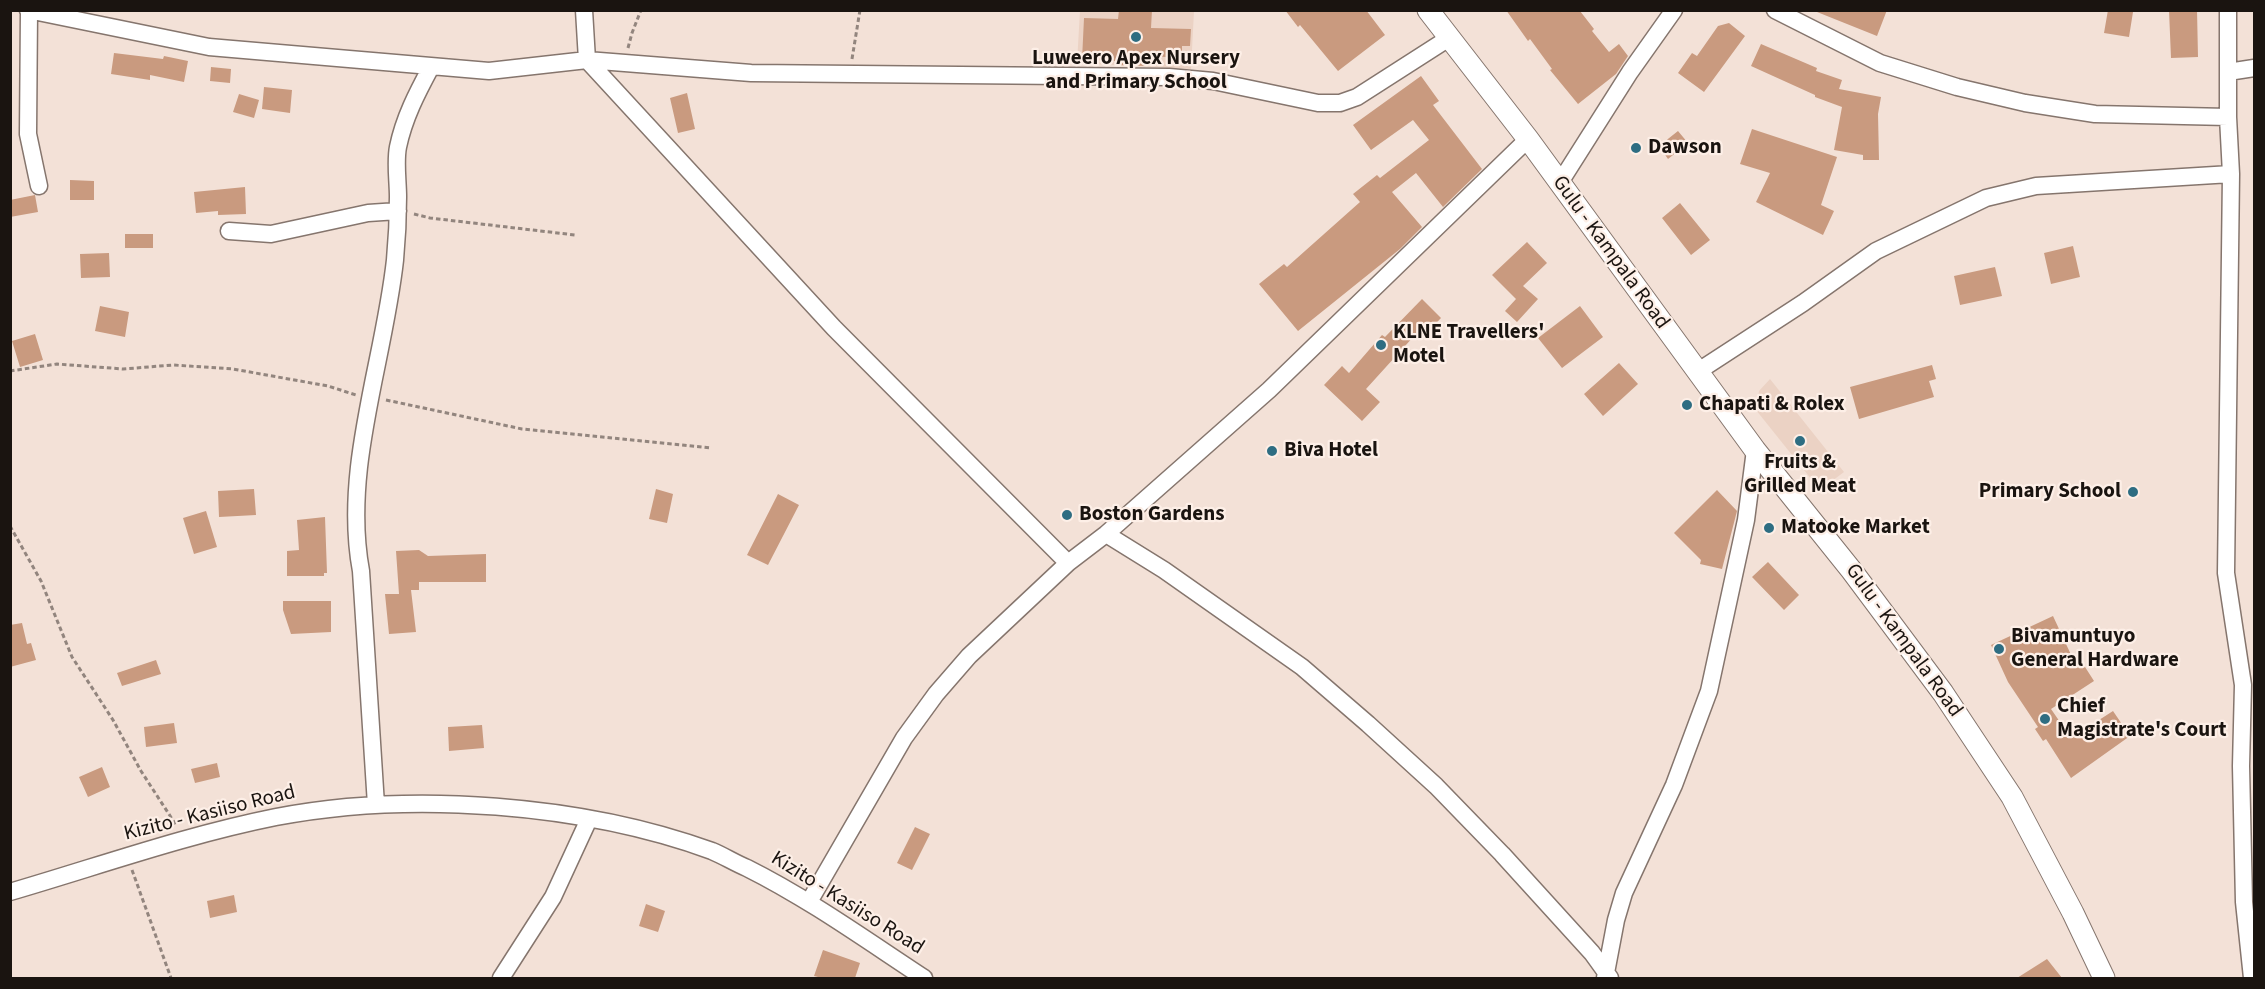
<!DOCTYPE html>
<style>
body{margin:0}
#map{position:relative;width:2265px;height:989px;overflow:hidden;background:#f3e1d7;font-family:"Source Sans 3",sans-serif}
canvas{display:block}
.frame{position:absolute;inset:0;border:12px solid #1a1410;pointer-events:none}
</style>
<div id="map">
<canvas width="2265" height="989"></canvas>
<div class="frame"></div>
</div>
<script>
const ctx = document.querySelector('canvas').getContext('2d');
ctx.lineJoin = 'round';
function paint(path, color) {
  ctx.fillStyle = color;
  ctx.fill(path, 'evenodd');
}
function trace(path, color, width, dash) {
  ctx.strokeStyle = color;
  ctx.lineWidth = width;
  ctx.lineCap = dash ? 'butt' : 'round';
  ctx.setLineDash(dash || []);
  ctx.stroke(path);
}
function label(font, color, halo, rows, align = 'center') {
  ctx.font = font + ' "Source Sans 3",sans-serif';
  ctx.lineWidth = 4.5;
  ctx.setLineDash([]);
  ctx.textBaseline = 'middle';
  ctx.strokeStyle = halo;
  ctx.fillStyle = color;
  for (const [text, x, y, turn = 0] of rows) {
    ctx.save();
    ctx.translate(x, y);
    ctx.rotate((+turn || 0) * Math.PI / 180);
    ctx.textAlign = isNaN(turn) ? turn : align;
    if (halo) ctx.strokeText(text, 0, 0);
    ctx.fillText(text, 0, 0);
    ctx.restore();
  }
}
paint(new Path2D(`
 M1080,11H1194L1191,69L1077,63Z
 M1770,379L1844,472L1820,490L1756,410L1759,391Z`), '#ebd2c4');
paint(new Path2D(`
 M1119,10H1152L1151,28L1191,29L1190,46H1182V58L1150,56L1149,66L1116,65V61L1082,60L1084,18L1118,19Z
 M1285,10H1366L1385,35L1338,71L1300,25L1298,27Z
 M1506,10L1580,11L1594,29L1592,31L1609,52L1619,44L1628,56L1616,74L1578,104L1550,70L1552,69L1530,39L1528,41Z
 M1812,10H1887L1877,36Z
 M2108,10L2133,12L2129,37L2104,33Z
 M2169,10H2197L2198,57L2171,58Z
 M1729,23L1745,36L1704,92L1678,73L1692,53L1697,56L1718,26Z
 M1761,44L1817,68L1816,71L1842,80L1839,89L1881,97L1878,114L1879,160H1863V155L1834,150L1842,107L1815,97V95L1751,66Z
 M114,53L163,59L164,56L188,61L184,82L150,75V80L111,74Z
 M211,67L231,69L230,83L210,81Z
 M1421,76L1439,101L1433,105L1482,169L1443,207L1416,173L1392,192L1422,227L1400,249L1298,331L1259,284L1284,264L1287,267L1360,202L1353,194L1377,175L1380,178L1429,140L1413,120L1371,150L1353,125Z
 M264,87L292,90L290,113L262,109Z
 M687,93L695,129L678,133L670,98Z
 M239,94L259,100L254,118L233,112Z
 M1752,129L1837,157L1821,205L1834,211L1823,235L1756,202L1770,173L1740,164Z
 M1678,131L1688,143L1668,159L1659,146Z
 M70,180L94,181V200H70Z
 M245,187L246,214L218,215V211L196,213L194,192Z
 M35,195L38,212L10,217V200Z
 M1680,203L1710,240L1691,255L1662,218Z
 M125,234H153V248H125Z
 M1527,242L1547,263L1523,286L1538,299L1517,322L1505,311L1516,299L1492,275Z
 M2073,246L2080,277L2051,284L2044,253Z
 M109,253L110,277L81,278L80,254Z
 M1995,267L2002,296L1960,305L1954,276Z
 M1422,299L1441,318L1420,340L1415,335L1366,389L1380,402L1362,421L1324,385L1342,366L1349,373L1382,335L1385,337Z
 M100,306L129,312L125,337L95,331Z
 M1580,306L1603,337L1562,368L1538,338Z
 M35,334L43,360L20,367L12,341Z
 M1619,363L1638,384L1603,416L1584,394Z
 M1932,365L1936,379L1929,381L1934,397L1859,419L1850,387Z
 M254,489L256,515L219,517L218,491Z
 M656,489L673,494L667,523L649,519Z
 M1717,490L1737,511L1722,569L1700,564L1701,560L1674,533Z
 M778,494L799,505L768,565L747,555Z
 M206,511L217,547L194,554L183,518Z
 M325,517L327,573H324V576H287V551L299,550L297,520Z
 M419,550L428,556L486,554V582H419V590H411L416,632L389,634L385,594H399L396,551Z
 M1768,562L1799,595L1784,610L1752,577Z
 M283,601H331V632L291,634L283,610Z
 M2053,616L2073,659L2078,656L2094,681L2051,709L2071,738L2113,711L2130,736L2071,778L2046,739L2043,741L2035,729L2038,727L2008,682L1991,645Z
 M22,623L27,644L31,643L36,660L10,667V625Z
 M156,660L161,674L122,686L117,673Z
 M174,723L177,743L146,747L144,727Z
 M482,725L484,748L449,751L448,727Z
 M217,763L220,777L195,783L191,769Z
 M102,767L110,787L88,797L79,777Z
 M915,827L930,834L912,870L897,863Z
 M234,895L237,912L210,918L207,901Z
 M646,904L665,911L658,932L639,926Z
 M823,950L860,963L855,978H822L814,976Z
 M2047,959L2062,978H2017Z`), '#c99a7f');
const minor = new Path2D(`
 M28,10L209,47L489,71L587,60L751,73L1169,77L1213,81L1318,103H1340L1357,97L1449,38
 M584,10L587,60L834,328L1068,563
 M1775,10L1880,63L1957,87L2025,103L2095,114L2228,117
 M2228,10V117L2231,174L2226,573L2243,685L2241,766L2244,902L2252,978
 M29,11L28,134L39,186
 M2228,72L2254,68
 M1559,184L1630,72L1674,10
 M229,231L271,234L368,213L398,211
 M1697,372L1803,303L1876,251L1986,198L2036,186L2231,174
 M1106,534L1164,570L1302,667L1368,724L1436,786L1502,854L1592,953L1610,978
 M376,805L361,571C342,469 384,362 395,260C397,239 398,218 398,197C398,181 395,162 398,147C404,118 417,93 431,67
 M10,892C99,866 186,835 276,817C411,791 583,804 712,851C724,856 735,863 747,868C809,899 866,940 924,978
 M809,902L904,738L936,694L969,656L1068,563L1106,534L1269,390L1528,139
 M501,978L553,897L589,819
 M1605,978L1616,920L1624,893L1674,785L1709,691L1746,520L1755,450`);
const major = new Path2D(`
 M1428,10L1528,139L1755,450L1852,571L1943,693L2012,797L2073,913L2104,978`);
trace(minor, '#85756d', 19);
trace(major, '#85756d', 23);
trace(new Path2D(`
 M628,48L632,33L641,10
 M852,59L860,10
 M414,214L430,218L575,235
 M10,371L57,364L123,369L173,365L233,369L328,386L356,395
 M386,400L522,429L712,448
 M10,526L41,581L72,657L113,720L141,771L176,825
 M132,870L171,978`), '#92857e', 3, [4.5, 3]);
trace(minor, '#fff', 16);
trace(major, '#fff', 21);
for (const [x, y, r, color] of [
 [1136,37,6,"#2e6d82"],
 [1636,148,6,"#2e6d82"],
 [1381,345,6,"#2e6d82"],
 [1687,405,6,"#2e6d82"],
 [1800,441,6,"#2e6d82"],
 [1272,451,6,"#2e6d82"],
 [2133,492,6,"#2e6d82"],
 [1067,515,6,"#2e6d82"],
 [1769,528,6,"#2e6d82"],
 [1999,649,6,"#2e6d82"],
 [2045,719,6,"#2e6d82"]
]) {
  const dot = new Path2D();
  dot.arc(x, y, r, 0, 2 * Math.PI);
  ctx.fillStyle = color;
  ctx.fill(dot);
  trace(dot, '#fdefe7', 2);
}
label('bold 21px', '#1a1410', '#fdefe7', [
 ["Luweero Apex Nursery",1136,59,"center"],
 ["and Primary School",1136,83,"center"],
 ["Dawson",1648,148],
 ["KLNE Travellers'",1393,333],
 ["Motel",1393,357],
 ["Chapati & Rolex",1699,405],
 ["Biva Hotel",1284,451],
 ["Fruits &",1800,463,"center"],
 ["Grilled Meat",1800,487,"center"],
 ["Primary School",2121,492,"right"],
 ["Boston Gardens",1079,515],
 ["Matooke Market",1781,528],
 ["Bivamuntuyo",2011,637],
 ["General Hardware",2011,661],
 ["Chief",2057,707],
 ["Magistrate's Court",2057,731]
], 'left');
label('21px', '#1a1410', '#fdefe7', [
 ["Gulu - Kampala Road",1610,253,54],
 ["Gulu - Kampala Road",1903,641,54],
 ["Kizito - Kasiiso Road",210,814,-14],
 ["Kizito - Kasiiso Road",847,904,32]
]);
</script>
